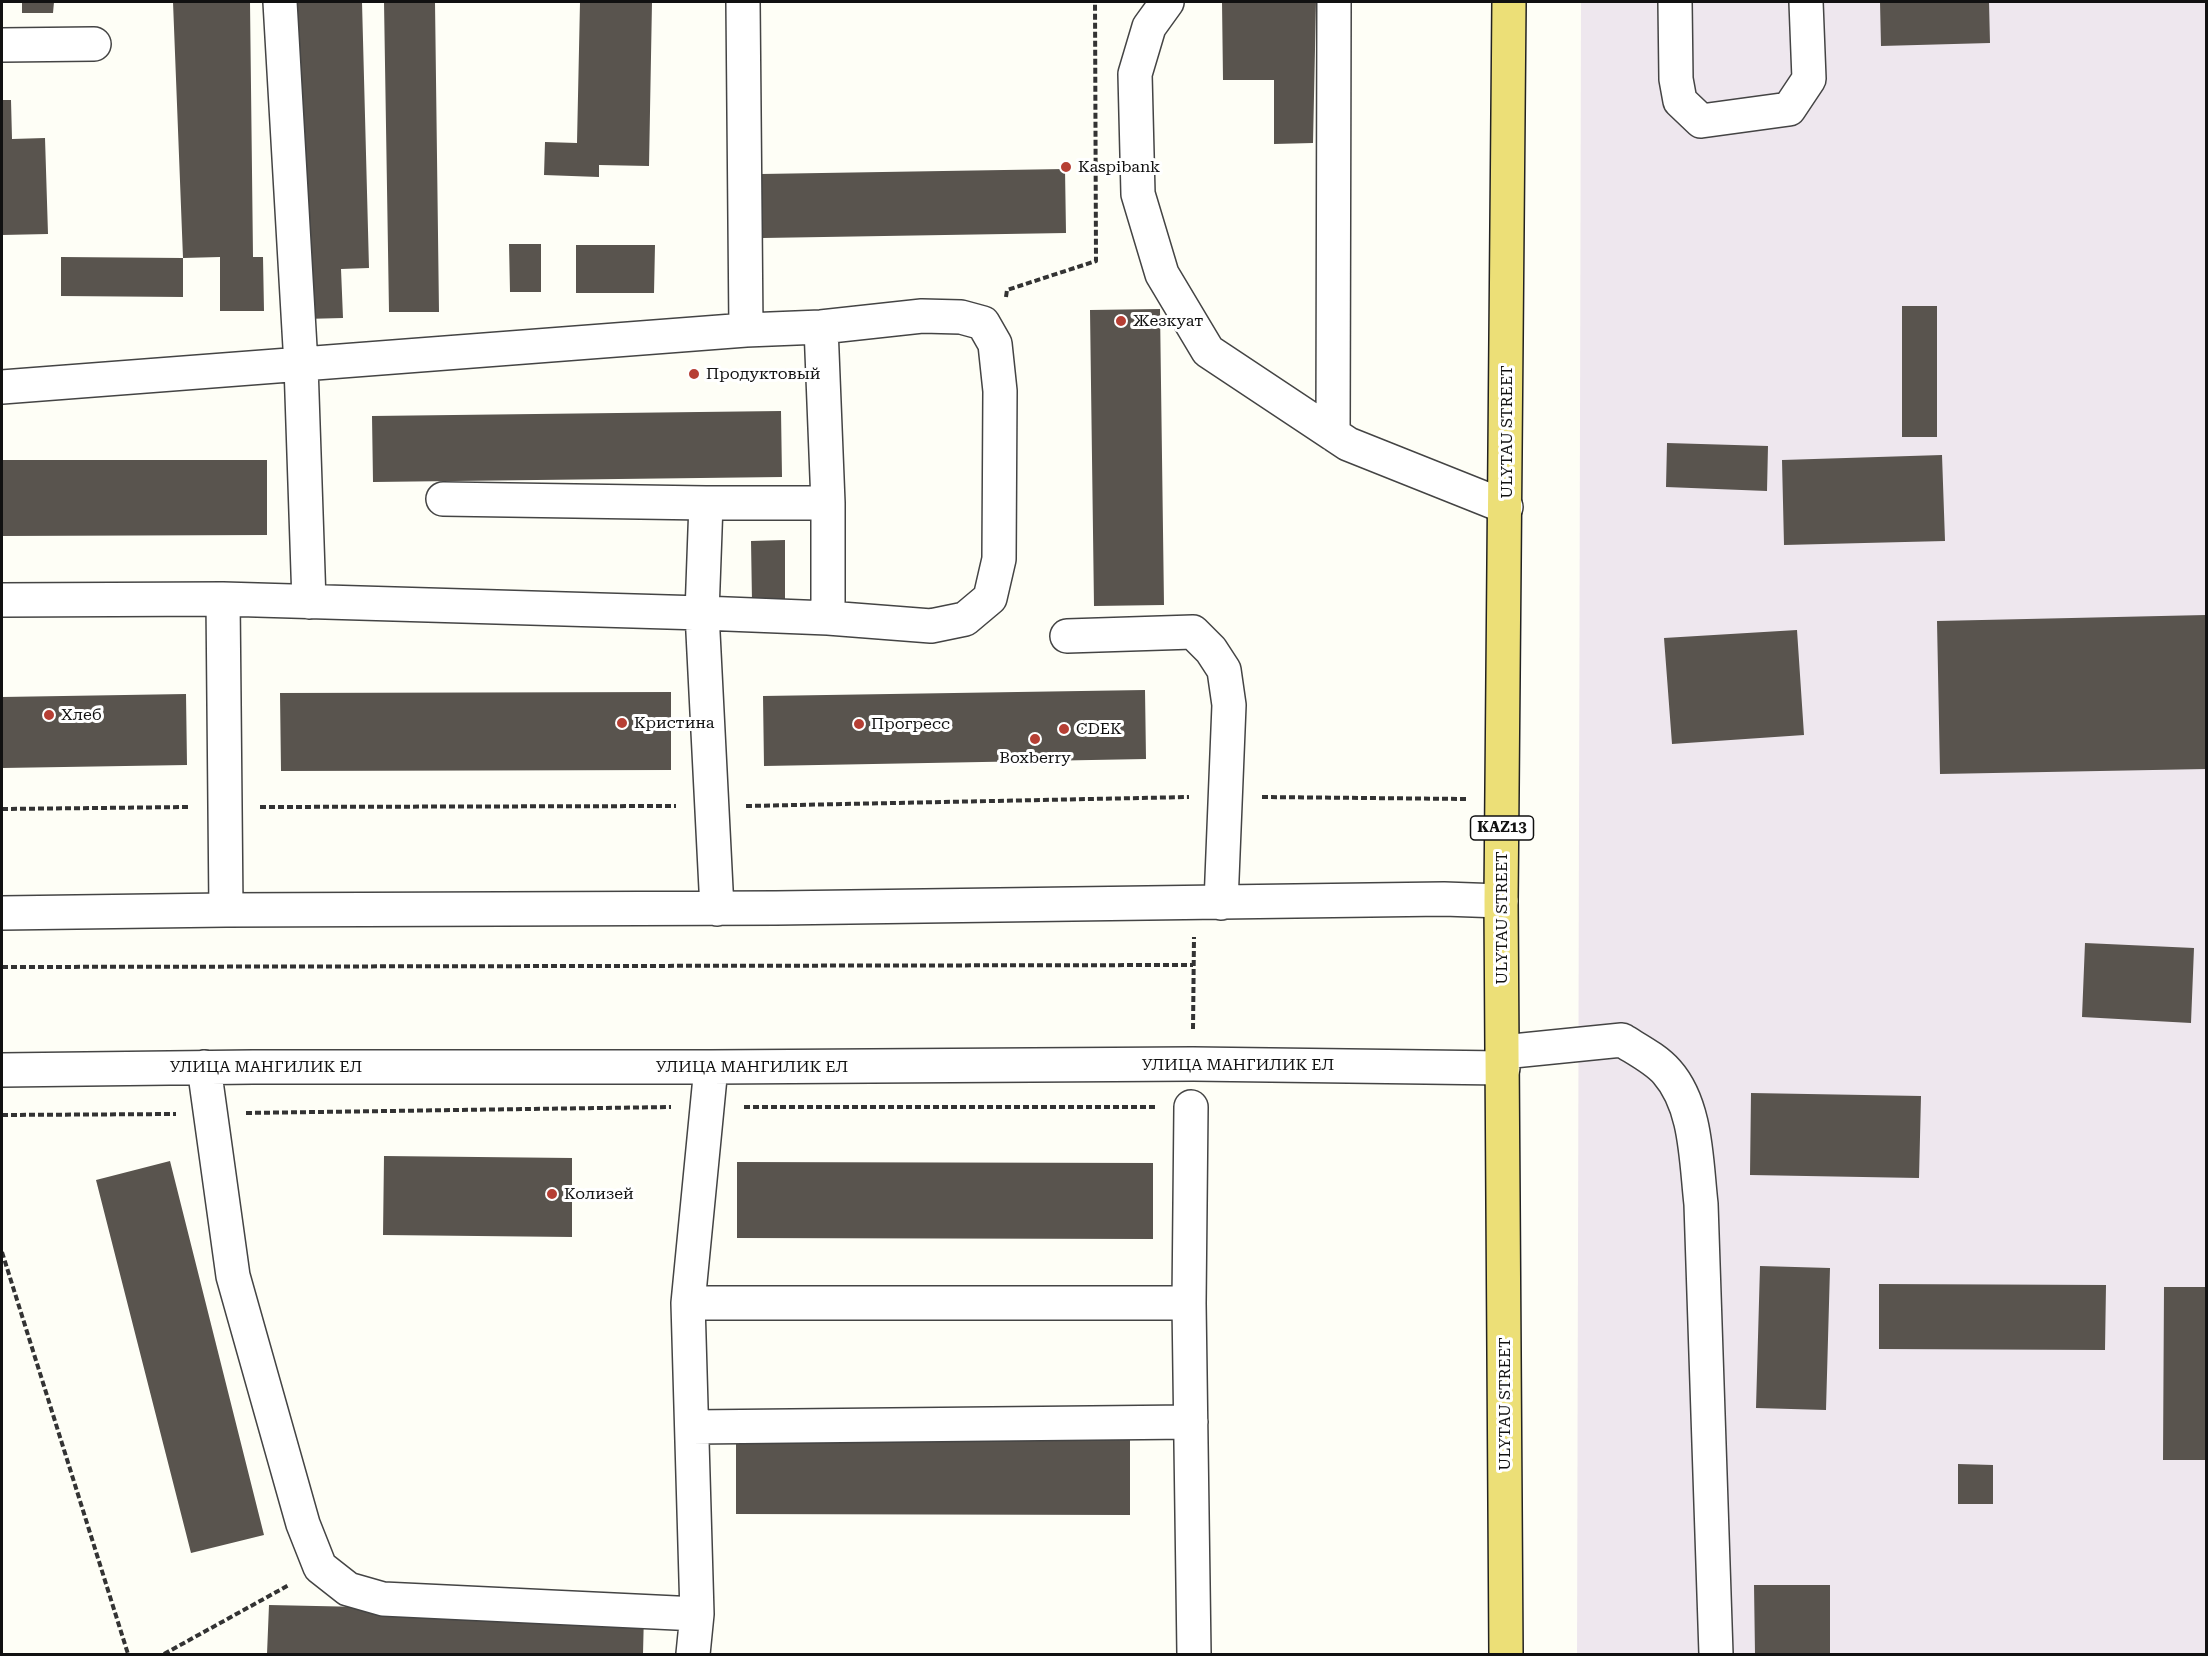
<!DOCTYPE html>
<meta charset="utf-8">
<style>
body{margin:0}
#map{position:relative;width:2208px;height:1656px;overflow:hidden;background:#fefef6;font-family:"Roboto Serif",serif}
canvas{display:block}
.frame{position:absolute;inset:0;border:3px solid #111;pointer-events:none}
</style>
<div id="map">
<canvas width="2208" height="1656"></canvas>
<div class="frame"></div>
</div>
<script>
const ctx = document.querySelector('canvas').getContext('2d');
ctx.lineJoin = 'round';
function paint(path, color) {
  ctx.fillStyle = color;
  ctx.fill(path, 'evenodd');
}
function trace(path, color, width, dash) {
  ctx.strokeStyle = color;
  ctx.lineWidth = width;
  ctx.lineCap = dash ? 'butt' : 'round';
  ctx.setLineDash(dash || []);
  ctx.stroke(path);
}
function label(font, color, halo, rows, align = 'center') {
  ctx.font = font + ' "Roboto Serif",serif';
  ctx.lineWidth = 6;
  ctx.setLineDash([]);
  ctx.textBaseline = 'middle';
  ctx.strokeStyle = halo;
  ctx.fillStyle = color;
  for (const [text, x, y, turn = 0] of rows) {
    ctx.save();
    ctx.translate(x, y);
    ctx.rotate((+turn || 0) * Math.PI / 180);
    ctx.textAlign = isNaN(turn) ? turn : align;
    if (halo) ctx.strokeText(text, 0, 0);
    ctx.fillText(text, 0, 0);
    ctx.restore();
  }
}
paint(new Path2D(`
 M1581,2H2206V1654H1577Z`), '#eee7ee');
paint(new Path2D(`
 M22,2H54L53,13H22Z
 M173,2H250L253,257H263L264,311H220V257L183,258Z
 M295,2H362L369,268L341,269L343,318L304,319Z
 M384,2H435L439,312H389Z
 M580,2H652L649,166L599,165V177L544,175L545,142L577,143Z
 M1222,2H1316L1313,143L1274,144V80H1223Z
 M1880,2H1989L1990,43L1881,46Z
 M2,100H11L12,139L45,138L48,234L2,235Z
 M1065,169L1066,233L763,238L761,174Z
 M509,244H541V292H510Z
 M576,245H655L654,293H576Z
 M61,257L183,258V297L61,296Z
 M1902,306H1937V437H1902Z
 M1160,309L1164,605L1094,606L1090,310Z
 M781,411L782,477L373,482L372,416Z
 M1667,443L1768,446L1767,491L1666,487Z
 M1942,455L1945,541L1784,545L1782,460Z
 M2,460H267V535L2,536Z
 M785,540V601L752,602L751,541Z
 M2206,615V769L1940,774L1937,621Z
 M1797,630L1804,735L1672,744L1664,638Z
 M1145,690L1146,759L764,766L763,696Z
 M671,692V770L281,771L280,693Z
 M186,694L187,765L2,768V697Z
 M2085,943L2194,948L2191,1023L2082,1017Z
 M1751,1093L1921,1096L1919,1178L1750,1175Z
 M384,1156L572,1158V1237L383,1235Z
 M170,1161L264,1535L191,1553L96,1180Z
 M737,1162L1153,1163V1239L737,1238Z
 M1760,1266L1830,1268L1826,1410L1756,1408Z
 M1879,1284L2106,1285L2105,1350L1879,1349Z
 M2164,1287H2206V1460H2163Z
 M736,1438L1130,1439V1515L736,1514Z
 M1958,1464L1993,1465V1504H1958Z
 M1754,1585H1830V1654H1755Z
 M269,1605L644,1613L643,1654H267Z`), '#59544e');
const minor = new Path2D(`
 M280,2L301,365L309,602
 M743,2L746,330
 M1167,2L1149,27L1135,74L1138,194L1162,274L1208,351L1348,444L1506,507
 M1675,2L1676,79L1680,101L1701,121L1789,109L1809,79L1806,2
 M2,45L94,44
 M821,327L828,503V618
 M2,387L746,330L821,327L922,316L961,317L983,323L995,344L1000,391L999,559L990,598L965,619L931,626L828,618L702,613L223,599
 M1333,434L1334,2
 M443,499L706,503H828
 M706,503L702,613L717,909
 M2,600L223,599L226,910
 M1067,636L1193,632L1211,650L1224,670L1229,705L1221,903
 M2,913L226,910L776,908L1444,899L1501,901
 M1503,1052L1622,1040C1636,1049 1656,1059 1667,1072C1697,1106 1696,1161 1701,1204L1716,1654
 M204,1067L233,1276L303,1524L320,1567L348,1589L383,1599L697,1614
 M2,1070L253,1067H711L1193,1064L1503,1068
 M1191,1107L1189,1303L1194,1654
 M688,1303H1189
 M692,1427L1191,1422
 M693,1654L697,1614L688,1303L711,1067`);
const major = new Path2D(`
 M1506,1654L1501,901L1509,2`);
trace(minor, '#444', 36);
trace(major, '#222', 36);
trace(new Path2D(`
 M1006,297L1007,290L1096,261L1095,2
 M1262,797L1468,799
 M746,806L1189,797
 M260,807L676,806
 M2,809L190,807
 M2,967L1193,965
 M1193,1029L1194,937
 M744,1107H1157
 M246,1113L671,1107
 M2,1115L176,1114
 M2,1252L128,1654
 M164,1654L289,1585`), '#333', 4, [6, 3]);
trace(minor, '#fff', 33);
trace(major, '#ecdf77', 33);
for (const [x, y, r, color] of [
 [1066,167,6,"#b63f34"],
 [1121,321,6,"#b63f34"],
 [694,374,6,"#b63f34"],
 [49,715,6,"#b63f34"],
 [622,723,6,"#b63f34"],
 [859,724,6,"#b63f34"],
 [1064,729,6,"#b63f34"],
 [1035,739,6,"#b63f34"],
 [552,1194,6,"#b63f34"]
]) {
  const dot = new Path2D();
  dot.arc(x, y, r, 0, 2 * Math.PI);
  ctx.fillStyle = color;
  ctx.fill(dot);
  trace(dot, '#fff', 2);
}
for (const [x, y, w] of [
 [1502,828,63]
]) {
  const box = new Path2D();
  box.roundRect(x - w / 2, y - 12, w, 24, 4.5);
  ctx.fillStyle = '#fff';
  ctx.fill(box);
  trace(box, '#111', 1.5);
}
label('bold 15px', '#111', null, [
 ["KAZ13",1502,828]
]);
label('16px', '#111', '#fff', [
 ["Kaspibank",1078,167],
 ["Жезкуат",1133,321],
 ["Продуктовый",706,374],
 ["Хлеб",61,715],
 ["Кристина",634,723],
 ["Прогресс",871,724],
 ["CDEK",1076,729],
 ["Boxberry",1035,758,"center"],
 ["Колизей",564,1194]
], 'left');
label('16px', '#111', '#fff', [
 ["ULYTAU STREET",1507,432,-90],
 ["ULYTAU STREET",1502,918,-90],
 ["УЛИЦА МАНГИЛИК ЕЛ",1238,1065],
 ["УЛИЦА МАНГИЛИК ЕЛ",266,1067],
 ["УЛИЦА МАНГИЛИК ЕЛ",752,1067],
 ["ULYTAU STREET",1505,1404,-90]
]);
</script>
